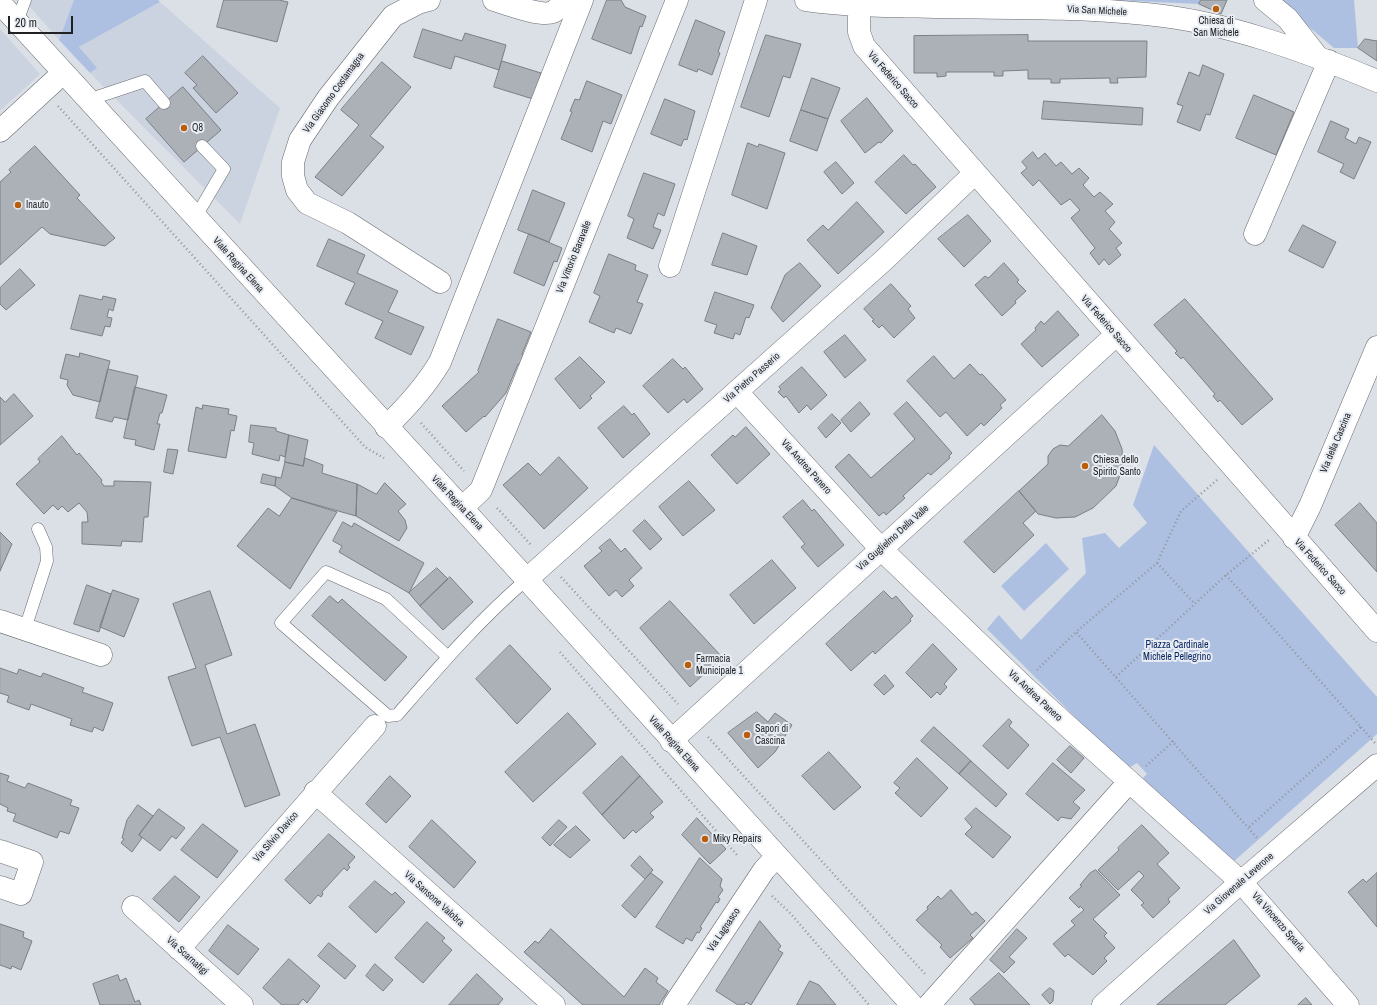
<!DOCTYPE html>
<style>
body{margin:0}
#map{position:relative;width:1377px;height:1005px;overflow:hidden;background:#dbdfe6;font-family:"Archivo Narrow",sans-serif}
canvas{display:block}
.scale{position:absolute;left:8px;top:16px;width:65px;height:18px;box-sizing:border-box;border:2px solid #1f2123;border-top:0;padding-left:5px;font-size:12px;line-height:14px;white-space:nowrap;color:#1f2123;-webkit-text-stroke:3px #e8ecf3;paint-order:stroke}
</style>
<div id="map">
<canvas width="1377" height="1005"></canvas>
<div class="scale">20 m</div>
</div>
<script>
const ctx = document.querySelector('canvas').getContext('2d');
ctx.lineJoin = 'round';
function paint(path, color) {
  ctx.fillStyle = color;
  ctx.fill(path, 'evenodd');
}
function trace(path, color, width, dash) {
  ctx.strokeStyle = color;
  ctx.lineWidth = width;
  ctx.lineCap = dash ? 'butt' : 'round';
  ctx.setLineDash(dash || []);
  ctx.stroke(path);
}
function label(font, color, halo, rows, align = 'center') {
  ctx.font = font + ' "Archivo Narrow",sans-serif';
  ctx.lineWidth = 4;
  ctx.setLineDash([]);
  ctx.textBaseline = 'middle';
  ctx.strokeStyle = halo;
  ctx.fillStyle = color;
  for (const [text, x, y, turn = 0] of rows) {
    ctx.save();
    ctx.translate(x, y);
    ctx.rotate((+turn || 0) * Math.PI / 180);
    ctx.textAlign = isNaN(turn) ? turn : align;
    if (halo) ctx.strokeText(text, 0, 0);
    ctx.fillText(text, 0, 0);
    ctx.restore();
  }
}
paint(new Path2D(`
 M24,0H74L59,40Z
 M160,2L280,108L240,224L90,73L96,68L79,47Z
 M0,29L40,74L0,111Z`), '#cbd3e0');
paint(new Path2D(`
 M74,0H158L160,2L79,47L97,68L90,73L59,40Z
 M1112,0H1201L1199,4Z
 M1277,0H1354L1358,48H1334Z
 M1154,445L1377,697V734L1232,863L1139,782L1147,774L1137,763L1127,769L987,629L999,615L1021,640L1086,573L1082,538L1105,533L1119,548L1147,523L1133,505Z
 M1046,543L1069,569L1024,611L1001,586Z`), '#aec0e2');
const building = new Path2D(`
 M224,0H279L288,2L277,42L217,27Z
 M607,0H621L625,7L646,16L642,27L640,26L631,54L592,39Z
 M1201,0H1227L1221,14L1199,4Z
 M696,20L725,32L718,52L720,53L712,75L698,69L697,72L679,65Z
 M423,29L462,41L465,33L506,45L499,70L455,56L451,69L414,57Z
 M766,35L801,44L790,78L783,76L769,117L741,107Z
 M1028,35V41H1147L1146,77L1117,78L1118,83H1110V78L1060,79V83H1051V79H1028V70L1003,71V76H994V72H946V76L937,77V73H914V36Z
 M1365,39L1377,41V61L1358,48Z
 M203,56L238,93L216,113L193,88L197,85L185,73Z
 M502,61L541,73L533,99L494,87Z
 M382,62L411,87L370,136L384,147L342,196L315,177L359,125L341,110Z
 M1203,65L1224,74L1210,115L1206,114L1200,131L1177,122L1183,106L1177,104L1189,72L1199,76Z
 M812,78L840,88L828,119L801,110Z
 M587,81L622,95L611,124L603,121L592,152L561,139L572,112L570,111L575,99L579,100Z
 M183,87L221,130L184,162L146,119Z
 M1254,95L1294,112L1276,155L1236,138Z
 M867,98L893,131L881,143L879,142L865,153L841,121Z
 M665,99L695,111L687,140L684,139L681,146L651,134Z
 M1044,101L1143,108L1142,125L1042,119Z
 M801,110L828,119L817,151L790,141Z
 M1331,121L1349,129L1345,138L1356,144L1359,137L1371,142L1354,179L1340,172L1344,164L1318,152Z
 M748,143L758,147L759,144L785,153L767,209L732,195Z
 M35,146L80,195L77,198L115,238L105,246L50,234L42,227L0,265V182L11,172L9,170Z
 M1033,152L1038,159L1045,153L1056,166L1061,162L1072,174L1079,168L1089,178L1083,185L1094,197L1100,192L1113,204L1105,211L1115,222L1109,229L1122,243L1116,248L1121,255L1109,265L1104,259L1099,265L1090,253L1095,248L1071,218L1080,210L1070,199L1061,205L1039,180L1033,186L1021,173L1027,168L1022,162Z
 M904,155L913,165L915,164L936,187L906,214L875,182Z
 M836,162L854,183L842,194L824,172Z
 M644,173L675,184L664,216L658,213L653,227L661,230L653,249L627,238L634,219L628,216Z
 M533,190L565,203L549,242L518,230Z
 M857,202L884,232L838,274L807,240L823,225L828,230Z
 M968,215L991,241L964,267L938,239Z
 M1303,225L1336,242L1323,268L1289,251Z
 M723,233L757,246L747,275L712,265Z
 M529,234L562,248L557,262L554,261L544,286L514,273Z
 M329,239L365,255L357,273L398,291L388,312L424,327L411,355L375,338L383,321L345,304L355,283L317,266Z
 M609,254L636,265L635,270L648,275L637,302L643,304L631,334L616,328L614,333L589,322L600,296L594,293Z
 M800,263L821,286L783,322L771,308L785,275Z
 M1004,263L1019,280L1017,282L1026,291L1015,301L1016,303L1002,316L975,285L985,276L988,278Z
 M20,269L35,285L6,310L0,304V288Z
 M891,284L911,306L908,309L915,318L894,338L882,325L879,328L872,321L874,320L864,309Z
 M715,292L754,305L749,318L746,317L740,335L735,333L733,339L714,333L717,325L705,321Z
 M80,295L102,300L103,296L116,299L113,311L109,309L107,317L112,318L110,327L105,326L102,336L71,329Z
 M1185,299L1273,399L1242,425L1220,400L1218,402L1213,396L1215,394L1183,357L1181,359L1175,353L1177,351L1154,325Z
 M1058,311L1079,335L1042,367L1021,344L1036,330L1035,328L1041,321L1044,324Z
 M498,319L531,332L522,354L524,355L520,365L518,364L506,393L485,417L484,416L466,432L442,406L479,372L478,371Z
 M845,335L866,360L845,378L824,352Z
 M80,353L110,361L100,402L73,395L67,385L68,380L60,378L66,354L79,357Z
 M934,356L954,379L970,364L980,375L982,374L1006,400L1000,405L1002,408L984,426L981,423L967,436L946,412L940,417L907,381Z
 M580,357L605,382L590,396L592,398L580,409L555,379Z
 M673,359L683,369L685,367L703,389L687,403L684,399L668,413L643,386Z
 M802,367L827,395L811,410L807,405L799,413L786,396L784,398L778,392L781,389L779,387Z
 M108,369L138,376L128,420L114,417L112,422L96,418Z
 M135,387L167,395L162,413H160L157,424H160L154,450L135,445L136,440L124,438Z
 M14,394L33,416L0,445V397L5,402Z
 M860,402L870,414L851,432L841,420Z
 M907,402L952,453L949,456L950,458L931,475L928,473L903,496L905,498L886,515L884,512L879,516L835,467L849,454L871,478L915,439L894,414Z
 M203,405L229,409L228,414L237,416L234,431L231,430L226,458L188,451L196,407L202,409Z
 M624,406L632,415L634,413L650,434L623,458L598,428Z
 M832,414L841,423L826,438L818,428Z
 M1102,415L1115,431L1122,449L1123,467L1116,486L1093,508L1075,517L1056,518L1038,514L1019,491L1048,464V456L1053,449L1060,445L1068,446Z
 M251,425L276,428V431L289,435L285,457L280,455L279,461L252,454L254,443L249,442Z
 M746,427L770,454L737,484L711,455L733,435L735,437Z
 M289,435L308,440L303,466L285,462Z
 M62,436L77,455L79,453L102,480L101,482L104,486H114V481L151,482L148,517H144L142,542L122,541L121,546L82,544V522H88L87,512L79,503L68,512L62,506L58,510L53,505L44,514L16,484L40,462L38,459Z
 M168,449L178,450L173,474L164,472Z
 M559,457L588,488L544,529L503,485L528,463L540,475Z
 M305,458L323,465L322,473L357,484L356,516L292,498L275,486L276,477L281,478L285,462L303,466Z
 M263,474L276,477L275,486L261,483Z
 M689,481L715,510L683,536L659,507Z
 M385,483L406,504L398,511L405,520L407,528L399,541L356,516L357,484L376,494Z
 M1019,491L1036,511L1023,523L1034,535L994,573L964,542Z
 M292,498L337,512L290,589L237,546L268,508L279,516Z
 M803,500L812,511L814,509L844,545L818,567L801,547L805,544L783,517Z
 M1360,503L1377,523V572L1335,525Z
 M645,520L662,539L650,550L633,531Z
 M343,522L352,527L354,523L424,563L409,593L339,552L342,546L333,541Z
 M0,532L12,544L0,571Z
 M610,539L621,552L625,548L642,568L629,580L634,586L622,597L616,590L609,596L584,566L602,551L599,548Z
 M772,560L796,588L754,624L730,595Z
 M437,568L448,579L420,606L409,593Z
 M450,577L473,602L443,630L420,606Z
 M87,585L111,594L99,632L74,624Z
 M113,590L139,599L124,637L100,627Z
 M210,591L232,655L205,665L227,734L255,724L280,795L245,807L220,737L192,746L168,677L196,668L173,604Z
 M884,591L892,599L896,596L913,616L910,619L911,621L875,654L873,651L851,671L826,644Z
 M330,596L338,603L342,599L407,657L385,681L312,616Z
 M670,601L722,657L690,687L640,628Z
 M933,644L957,669L944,684L947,687L940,695L937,692L931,698L906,673Z
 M510,645L551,689L517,724L476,679Z
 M0,668L17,674L19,669L41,677L43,673L84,688L82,692L113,703L103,731L94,727L92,732L70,725L72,719L31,704L29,710L7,702L9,696L0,693Z
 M885,675L894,686L884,695L874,685Z
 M757,712L768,722L775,713L792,725L775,752L758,768L728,733Z
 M568,713L596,744L533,802L505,772Z
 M1009,719L1012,722L1009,726L1029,745L1008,769L983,746Z
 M934,727L971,761L959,774L921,741Z
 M1070,746L1084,758L1071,773L1057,760Z
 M829,752L861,787L834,810L802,776Z
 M622,756L640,776L602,815L583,793Z
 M917,758L948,788L921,817L895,793L900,788L894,783Z
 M971,761L1007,794L996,807L959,774Z
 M1053,763L1085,790L1073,802L1080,808L1071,819L1061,817L1058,821L1026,794Z
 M0,773L9,776L7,781L25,788L28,783L72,800L70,805L79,808L69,834L60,831L57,838L13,821L16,814L7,811L8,808L0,804Z
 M390,776L411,796L386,823L366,804Z
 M640,776L663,802L650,813L654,817L636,833L633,830L624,839L602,815Z
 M138,805L153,816L139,835L142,838L132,852L121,843L124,839L122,838L127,820Z
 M976,808L1011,837L993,858L965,834L972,827L965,819Z
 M159,809L185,828L176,839L172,836L160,851L139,835Z
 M697,818L726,849L710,864L682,835Z
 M432,820L476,862L454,888L409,847Z
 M559,820L567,827L550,846L542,838Z
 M203,824L238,851L217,878L181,850Z
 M1142,825L1169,853L1157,864L1180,888L1168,899L1170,902L1153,918L1141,905L1144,903L1131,890L1144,876L1139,871L1118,890L1098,870L1119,850L1118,848Z
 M576,826L590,840L570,858L554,845Z
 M329,834L355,857L348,865L350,867L347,871L344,868L322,892L323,894L321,897L318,895L310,904L285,880Z
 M640,856L653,870L645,879L631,866Z
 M700,858L722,879L720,886L723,890L718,897L720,899L718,903L716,902L700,927L702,928L699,933L697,932L692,941L686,938L683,944L656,927Z
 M1096,870L1120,895L1093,919L1107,933L1104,936L1115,948L1104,958L1107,961L1093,975L1068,954L1065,957L1053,944L1075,925L1071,921L1084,910L1080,906L1079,908L1069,898L1082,886L1080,885L1090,873Z
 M651,873L663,882L635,918L622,906Z
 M1377,873V927L1348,892L1363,879L1366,882Z
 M175,876L200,897L179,922L153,899Z
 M375,881L392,895L395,892L405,902L376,933L349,907Z
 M951,890L972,915L976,912L985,921L970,935L973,938L950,958L940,947L942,945L916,920L928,909L927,907L938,896L941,899Z
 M760,921L781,946L778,950L783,953L751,1005L746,1002L744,1005H738L716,991Z
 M427,922L445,938L442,941L452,950L423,983L395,958Z
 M0,924L24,932L23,937L32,941L21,970L12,966L11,969L0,965Z
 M228,925L259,949L238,975L209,951Z
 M551,929L624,997L645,968L658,978L656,982L668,991L659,1005H583L524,952L535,941L538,943Z
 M1017,929L1027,938L1009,957L1015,962L1004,973L990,960Z
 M1234,940L1260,976L1225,1005H1157Z
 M329,943L356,966L345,979L318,956Z
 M289,959L320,986L307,1003L303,999L298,1005H282L263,988Z
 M375,964L393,980L383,991L366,976Z
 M999,973L1030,1005H975L970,999Z
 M477,974L503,999L498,1005H449Z
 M118,975L120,981L126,978L135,1002L139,1000L141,1005H100L93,984Z
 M810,981L819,985L836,1005H797Z
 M1050,988L1054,991L1053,1001L1050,1004L1042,995Z
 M1306,998L1312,1005H1298Z`);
paint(building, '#acb0b7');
trace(building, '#7b7f85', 1);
const lane = new Path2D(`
 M17,22L25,0
 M88,100L145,81L164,103
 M195,218L224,169L202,146
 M25,629L47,561L46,547L38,529
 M448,657L386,599L326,572L281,623L388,716L397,715C438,668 479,620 526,580`);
const street = new Path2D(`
 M429,0L418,3L393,16L328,98L300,140L293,162V176L297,190L307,203L348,223L440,282
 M494,0C507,4 542,17 553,12C559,9 560,5 563,0
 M806,0C849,6 892,6 935,7C1005,8 1076,7 1146,14C1224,21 1305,51 1377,81
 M1265,0L1288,19L1316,55
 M859,5V32L864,46L1377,631
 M0,131L63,73
 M1255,234L1329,61
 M670,266L756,0
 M737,392L881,549L1022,685L1241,882L1348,1005
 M386,427C407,407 425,387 440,362L582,0
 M462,508L481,490L677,0
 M1294,538L1310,506L1377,347
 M526,580L884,260L975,173
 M0,621L101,655
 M671,741L1116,335
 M315,792L554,1005
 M0,851L32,862L21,894L0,887
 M133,907L242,1005
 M179,949L375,726
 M674,1005L764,870L777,856
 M929,1005L1129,782
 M1103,1005L1241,882L1377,765`);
const secondary = new Path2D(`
 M0,3L462,508L912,1005`);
trace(lane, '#686b71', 13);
trace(street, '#686b71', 23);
trace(secondary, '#686b71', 23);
trace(new Path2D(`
 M58,106L365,447L384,458
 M421,423L464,471
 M1217,480L1181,511L1157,563L1076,632L1257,838
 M497,508L532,546
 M1157,563L1194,603
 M1226,575L1361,727L1248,828
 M561,577L678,704
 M560,652L737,855
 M1037,670L1076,632
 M1116,677L1226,575L1269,540
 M1361,727L1375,743
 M708,737L926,975
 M1146,766L1174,741
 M772,896L791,914L869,1005`), '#919499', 2.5, [1, 3]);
trace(lane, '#fff', 12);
trace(street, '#fff', 22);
trace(secondary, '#fff', 22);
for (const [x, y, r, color] of [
 [1216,9,4,"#ba5d0a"],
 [184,128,4,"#ba5d0a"],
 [18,205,4,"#ba5d0a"],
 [1085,466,4,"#ba5d0a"],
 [688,665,4,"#ba5d0a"],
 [747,735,4,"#ba5d0a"],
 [705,839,4,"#ba5d0a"]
]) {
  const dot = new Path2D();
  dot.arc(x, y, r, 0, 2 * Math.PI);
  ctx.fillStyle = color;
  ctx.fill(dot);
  trace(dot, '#e8ecf3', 1.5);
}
label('10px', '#1f2123', '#e8ecf3', [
 ["Via San Michele",1097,11,3],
 ["Via Federico Sacco",893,80,49],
 ["Via Giacomo Costamagna",334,93,-54],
 ["Via Vittorio Baravalle",574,257,-68],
 ["Viale Regina Elena",238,265,48],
 ["Via Federico Sacco",1106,324,49],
 ["Via Pietro Passerio",752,378,-41],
 ["Via della Cascina",1336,443,-67],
 ["Via Andrea Panero",806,467,48],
 ["Viale Regina Elena",457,503,47],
 ["Via Guglielmo Della Valle",893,538,-42],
 ["Via Federico Sacco",1320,567,48],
 ["Via Andrea Panero",1035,696,43],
 ["Viale Regina Elena",674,744,48],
 ["Via Silvio Davico",276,837,-49],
 ["Via Giovenale Leverone",1239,884,-41],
 ["Via Sansone Valobra",434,899,42],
 ["Via Vincenzo Sparla",1278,922,49],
 ["Via Lagnasco",724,930,-56],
 ["Via Scarnafigi",187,956,42]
]);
label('10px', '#1f2123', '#e8ecf3', [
 ["Chiesa di",1216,21,"center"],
 ["San Michele",1216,33,"center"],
 ["Q8",192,128],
 ["Inauto",26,205],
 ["Chiesa dello",1093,460],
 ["Spirito Santo",1093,472],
 ["Farmacia",696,659],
 ["Municipale 1",696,671],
 ["Sapori di",755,729],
 ["Cascina",755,741],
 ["Miky Repairs",713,839]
], 'left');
label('10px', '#0b2763', '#e8ecf3', [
 ["Piazza Cardinale",1177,645],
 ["Michele Pellegrino",1177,657]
]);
</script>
